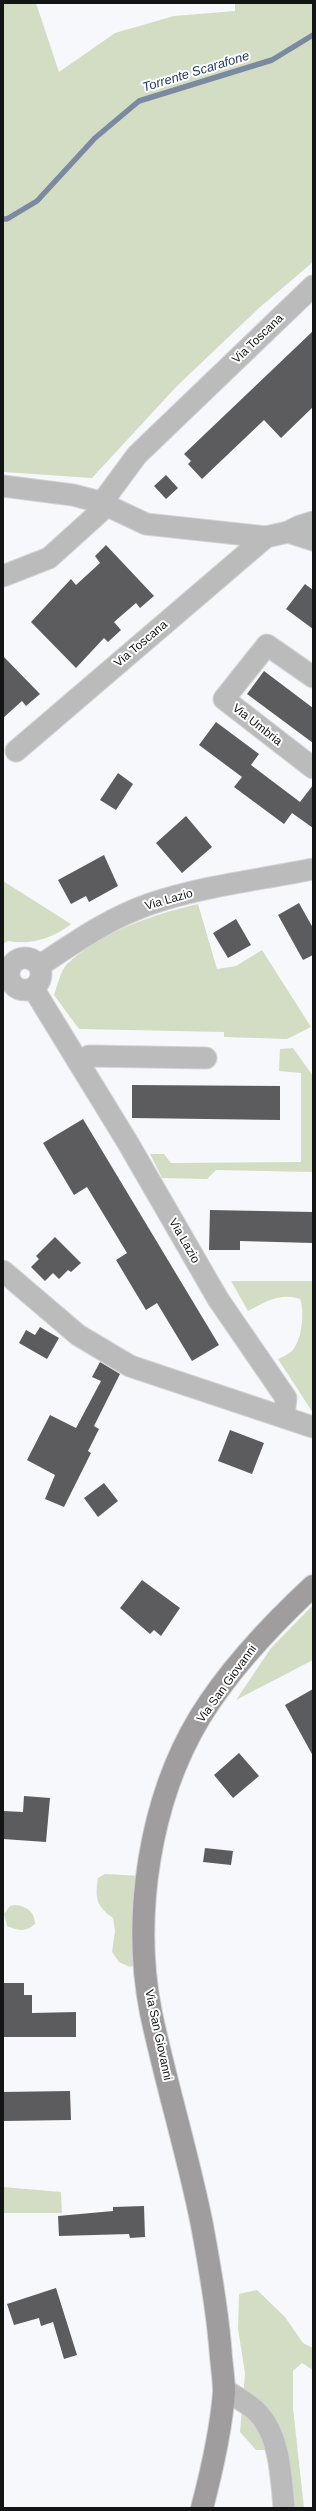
<!DOCTYPE html>
<style>
body{margin:0}
#map{position:relative;width:316px;height:2511px;overflow:hidden;background:#f7f8fb;font-family:Arial,sans-serif}
canvas{display:block}
.frame{position:absolute;inset:0;border:4px solid #131414;pointer-events:none}
</style>
<div id="map">
<canvas width="316" height="2511"></canvas>
<div class="frame"></div>
</div>
<script>
const ctx = document.querySelector('canvas').getContext('2d');
ctx.lineJoin = 'round';
function paint(path, color) {
  ctx.fillStyle = color;
  ctx.fill(path, 'evenodd');
}
function trace(path, color, width, dash) {
  ctx.strokeStyle = color;
  ctx.lineWidth = width;
  ctx.lineCap = dash ? 'butt' : 'round';
  ctx.setLineDash(dash || []);
  ctx.stroke(path);
}
function label(font, color, halo, rows, align = 'center') {
  ctx.font = font + ' Arial,sans-serif';
  ctx.lineWidth = 4;
  ctx.setLineDash([]);
  ctx.textBaseline = 'middle';
  ctx.strokeStyle = halo;
  ctx.fillStyle = color;
  for (const [text, x, y, turn = 0] of rows) {
    ctx.save();
    ctx.translate(x, y);
    ctx.rotate((+turn || 0) * Math.PI / 180);
    ctx.textAlign = isNaN(turn) ? turn : align;
    if (halo) ctx.strokeText(text, 0, 0);
    ctx.fillText(text, 0, 0);
    ctx.restore();
  }
}
paint(new Path2D(`
 M3,3H36L59,72L115,33L174,16L235,11V3H313V262L259,308L176,387L92,478L3,472Z
 M3,881L71,924C52,939 31,945 8,941L3,944Z
 M198,904L217,969L236,966L262,950L311,1027L287,1039L224,1037V1032L79,1029L54,995C57,986 61,970 67,964C101,932 154,914 198,904Z
 M293,1048L313,1076V1172L216,1170L207,1179L162,1178L150,1154H164L171,1163L301,1162V1073L279,1071L280,1049Z
 M231,1281H313V1413L278,1359C283,1357 288,1354 292,1351C302,1340 305,1312 300,1299C281,1292 265,1302 248,1311Z
 M313,1605V1660L236,1700L271,1648Z
 M105,1874L142,1876L140,1963L130,1967L119,1962L112,1952L115,1931L113,1918C96,1906 95,1898 98,1878Z
 M15,1905C27,1906 35,1912 35,1924C26,1932 18,1931 7,1926L4,1914L10,1906Z
 M3,2187L61,2192L62,2213H3Z
 M257,2290L285,2317L303,2343L313,2348V2370L302,2363L293,2371V2408L304,2508H275L283,2450H256L240,2432L245,2373L238,2329L239,2294Z`), '#d3ddc3');
trace(new Path2D(`
 M3,219H7L37,201L95,138L139,101L272,60L313,35`), '#7b8aa1', 5.5);
paint(new Path2D(`
 M313,331V407L281,438L264,420L202,479L188,464L191,461L184,454Z
 M166,475L178,488L166,499L154,486Z
 M106,545L154,596L140,608L136,603L114,622L121,630L108,642L104,638L76,668L31,622L71,579L76,585L100,563L95,556Z
 M305,584L313,590V629L286,609Z
 M3,656L40,694L26,706L22,701L3,718Z
 M264,671L313,708V743L247,694Z
 M216,722L259,754L251,765L300,802L313,785V828L292,813L284,824L234,787L242,777L199,745Z
 M118,773L133,784L116,810L100,800Z
 M186,816L212,847L182,873L156,843Z
 M104,855L118,886L89,902L86,896L71,904L58,880Z
 M299,903L313,928V955L303,960L278,915Z
 M236,919L251,945L228,958L213,933Z
 M132,1085L280,1086V1120L132,1118Z
 M83,1119L219,1345L192,1361L157,1303L146,1310L116,1260L127,1253L87,1187L74,1195L43,1143Z
 M210,1210L313,1212V1243L240,1241V1250H209Z
 M55,1237L81,1263L71,1272L68,1270L59,1279L53,1273L45,1281L31,1267L39,1259L36,1256Z
 M40,1327L59,1338L47,1359L19,1343L26,1330L35,1335Z
 M100,1362L120,1374L94,1426L99,1429L88,1451L91,1453L64,1507L45,1499L55,1475L27,1460L50,1415L76,1428L101,1381L92,1377Z
 M230,1430L264,1443L252,1474L218,1461Z
 M104,1483L118,1501L98,1517L84,1498Z
 M142,1580L180,1608L161,1636L154,1630L150,1634L120,1608Z
 M313,1689V1756L285,1705Z
 M239,1753L259,1776L233,1798L214,1775Z
 M24,1796L50,1798L46,1842L3,1839V1811L23,1812Z
 M205,1848L233,1851L231,1865L203,1862Z
 M3,1983H24V1995H32V2013L76,2012V2037H3Z
 M70,2091L71,2120L3,2121V2092Z
 M144,2206L145,2237L130,2238L129,2234L59,2236L58,2216L113,2211V2207Z
 M56,2288L77,2355L64,2359L53,2322L41,2326L39,2318L14,2325L7,2304Z`), '#5c5b5d');
const minor = new Path2D(`
 M3,486L73,495L96,501
 M106,497L137,455L313,286
 M110,507L146,524L266,537L288,532L300,526L313,522
 M288,532L313,540
 M3,576L49,558L100,512
 M313,677L267,645L224,699L313,768
 M16,751L266,537
 M9 974a16 16 0 1 1 32 0a16 16 0 1 1-32 0Z
 M39,966C74,943 109,918 150,904C202,886 259,880 313,869
 M33,988L128,1143L218,1299L286,1398L284,1417
 M79,1063L89,1056L206,1058
 M3,1271L78,1335L130,1366L313,1427
 M224,2389C234,2396 246,2402 255,2410C280,2433 281,2476 284,2508`);
const secondary = new Path2D(`
 M202,2508C212,2470 221,2431 224,2392C224,2380 222,2368 221,2357C218,2313 210,2268 202,2225C188,2154 166,2084 151,2013C132,1918 149,1801 200,1717C230,1668 271,1625 313,1586`);
trace(minor, '#d3d4d6', 23);
trace(secondary, '#d3d4d6', 24);
trace(minor, '#bcbbbb', 21);
trace(secondary, '#9f9d9d', 22);
label('12px', '#131414', '#fff', [
 ["Via Toscana",258,339,-44],
 ["Via Toscana",141,644,-40],
 ["Via Umbria",257,725,38],
 ["Via Lazio",169,900,-16],
 ["Via Lazio",184,1241,60],
 ["Via San Giovanni",227,1684,-54],
 ["Via San Giovanni",158,2035,78]
]);
label('italic 13px', '#223a66', '#fff', [
 ["Torrente Scarafone",196,72,-17]
]);
</script>
